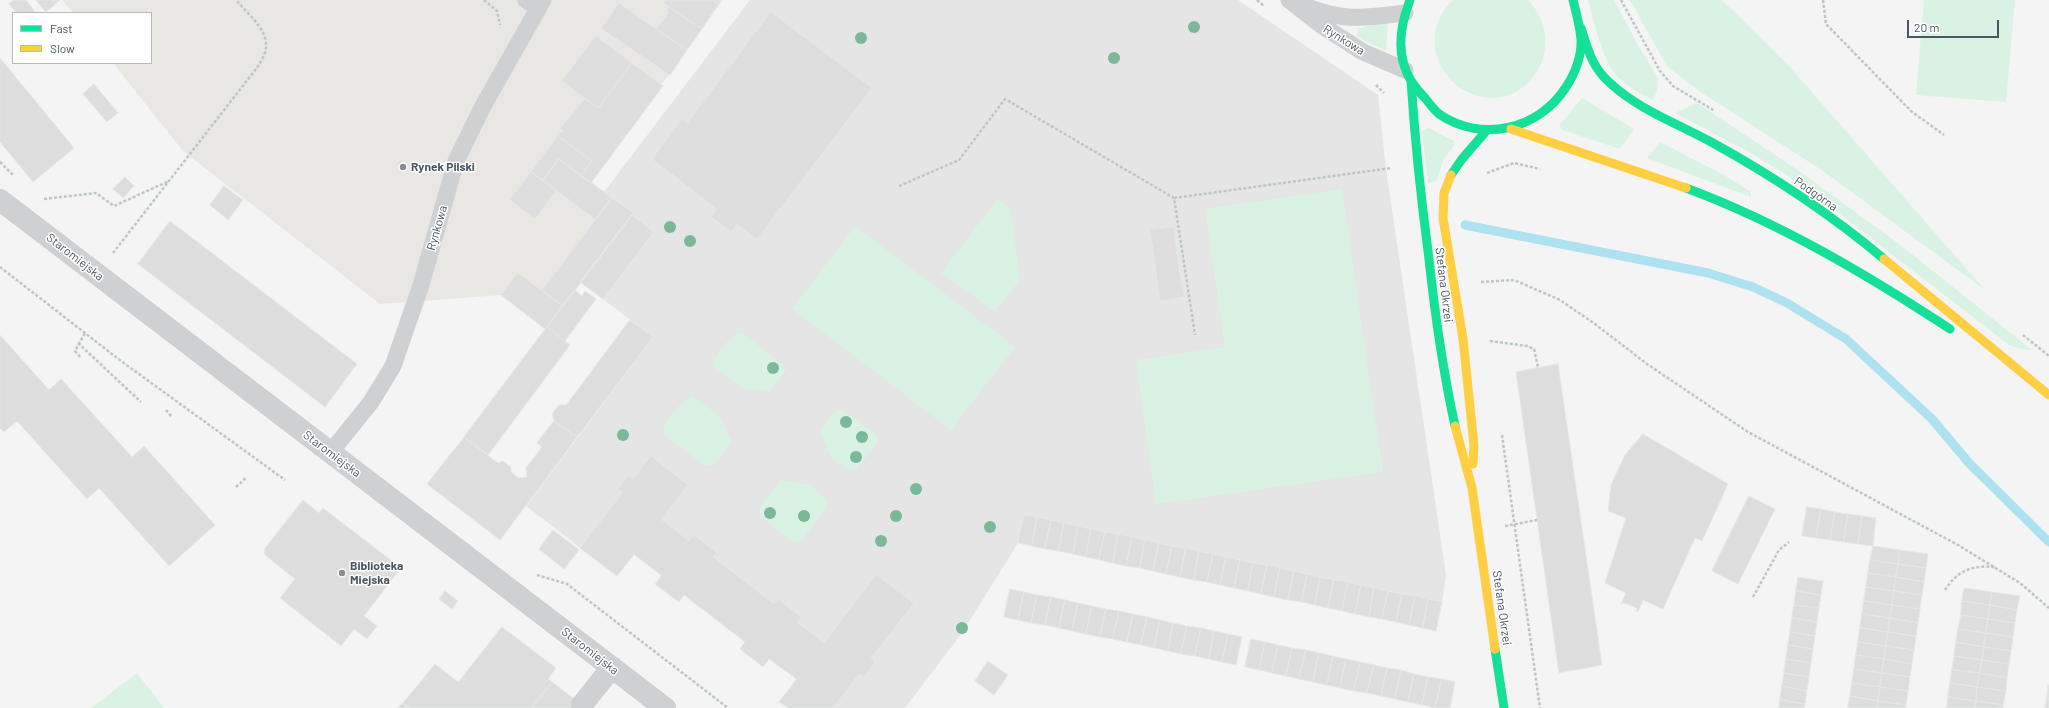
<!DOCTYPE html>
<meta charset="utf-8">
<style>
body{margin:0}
#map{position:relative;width:2049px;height:708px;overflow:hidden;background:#f4f4f4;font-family:Barlow,sans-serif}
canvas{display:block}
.legend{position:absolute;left:12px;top:12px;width:140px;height:52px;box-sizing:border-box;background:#fff;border:1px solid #b7bbc0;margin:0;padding:5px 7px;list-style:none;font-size:12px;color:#4a5661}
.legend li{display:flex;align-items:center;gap:8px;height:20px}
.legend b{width:20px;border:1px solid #b7bbc0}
.scale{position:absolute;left:1907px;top:20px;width:92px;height:18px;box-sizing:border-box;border:2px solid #4a5661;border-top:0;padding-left:5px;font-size:12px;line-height:14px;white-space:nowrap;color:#4a5661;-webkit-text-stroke:3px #fff;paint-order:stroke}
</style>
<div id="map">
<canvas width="2049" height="708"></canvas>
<ul class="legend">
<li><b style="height:5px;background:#16e098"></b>Fast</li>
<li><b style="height:5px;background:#ffcf43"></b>Slow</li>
</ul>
<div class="scale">20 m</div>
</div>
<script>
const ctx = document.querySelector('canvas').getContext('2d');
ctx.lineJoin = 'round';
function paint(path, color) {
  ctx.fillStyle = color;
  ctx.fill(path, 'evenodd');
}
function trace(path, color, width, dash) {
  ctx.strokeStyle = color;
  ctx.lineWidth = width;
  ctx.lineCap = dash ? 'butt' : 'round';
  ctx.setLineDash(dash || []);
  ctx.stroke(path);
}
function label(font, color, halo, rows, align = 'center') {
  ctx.font = font + ' Barlow,sans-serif';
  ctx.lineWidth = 3;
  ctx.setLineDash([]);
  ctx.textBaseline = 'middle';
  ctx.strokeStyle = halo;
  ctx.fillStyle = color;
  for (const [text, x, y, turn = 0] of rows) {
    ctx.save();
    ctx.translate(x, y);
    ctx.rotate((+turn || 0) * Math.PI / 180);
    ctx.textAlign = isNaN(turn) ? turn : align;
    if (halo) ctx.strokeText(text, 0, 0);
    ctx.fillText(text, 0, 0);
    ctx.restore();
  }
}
paint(new Path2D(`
 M62,0H723L591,182L634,213L545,329L501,295L380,304L183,151L113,63H151V13H73Z`), '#e8e7e3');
paint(new Path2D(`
 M750,0H1238L1378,95L1386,169L1446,575L1442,602L1024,515L1018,543L962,633L905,708H788L779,702L796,679L769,659L763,667L740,649L745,641L684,595L679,602L655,584L661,575L634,555L617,576L526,506L653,337L603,299L654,232L632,215L634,213L604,192Z`), '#e6e5e6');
paint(new Path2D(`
 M1453,0H1528C1575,49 1519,124 1462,89C1448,80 1440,68 1436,53C1431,33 1439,13 1453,0Z
 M1588,0H1614L1637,43L1658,78L1657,90L1653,100C1641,94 1629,88 1619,78C1602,62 1595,23 1588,0Z
 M1630,0H1722L1789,66L1985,290L1823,171L1699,91L1667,66Z
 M1924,0H2015L2006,102L1916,95Z
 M1388,20L1386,51L1357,37L1358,29Z
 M1582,98L1634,129L1620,149L1562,130L1559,126Z
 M1697,103L1802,173L1899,244L2032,350H2025L2009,345L1801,184L1749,152L1675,113Z
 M1429,128L1454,141V146L1443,160L1437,181L1428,183L1422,131Z
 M1660,142L1724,175L1751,192V197L1647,158Z
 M1342,189L1383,472L1156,504L1136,360L1225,347L1205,209Z
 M998,198L1010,208L1020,280L995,312L941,273Z
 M855,226L1015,347L951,430L792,309Z
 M742,332L786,368L783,375L769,392L741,388L714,367C712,357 731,333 742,332Z
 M692,396L720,416L732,443L716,462L710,466L704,465L667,437C665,434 663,432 664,428C665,420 684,398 692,396Z
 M842,409L876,435L878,439L876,445L856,469L851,471L831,458L820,431L835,411Z
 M781,480L810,485L827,500L825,510L802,540L798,543L789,540L760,515V507Z
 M137,673L164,708H91Z`), '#d9f2e3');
trace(new Path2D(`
 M1465,225L1708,273L1753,287L1787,303L1846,339L1932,419L1969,463L2049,542`), '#aee2f0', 9);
const building = new Path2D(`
 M14,0H26L36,13H16L9,4Z
 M36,0H60L46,12Z
 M667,0H712L718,4L702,29L662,2L663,1L665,2Z
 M712,0H721L718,4Z
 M617,2L687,50L670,75L599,27H602L618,4Z
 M669,7L702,29L687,50L655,28L658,27L669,12L667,11Z
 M771,12L872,88L757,239L737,224L731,232L711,217L717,209L652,159L682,119L687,123Z
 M596,36L632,63L598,108L562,81Z
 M0,58L74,148L33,182L0,142Z
 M632,63L663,86L591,183L581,176L592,161L558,136L563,130L560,129L585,98L598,108Z
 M94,84L118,113L107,122L83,94Z
 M558,136L592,161L581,176L559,159L543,180L531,172Z
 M559,159L612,198L596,220L543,180Z
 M400,160L406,164L403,169L397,164Z
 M531,172L556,190L535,219L510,200Z
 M125,177L134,186L123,198L113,189Z
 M224,186L243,200L228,220L210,205Z
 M612,198L634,213L563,306L542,291Z
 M632,215L654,232L603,299L580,282Z
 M170,221L357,364L325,407L138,264Z
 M1173,227L1184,297L1160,301L1150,230Z
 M518,273L563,306L545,329L501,295Z
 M575,290L582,296L585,291L596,299L565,341L547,327Z
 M630,320L653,337L577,437L554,421L552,414L559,405H566Z
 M547,327L570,345L488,455L464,437Z
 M0,335L49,390L61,379L132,457L144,446L215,525L169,566L99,488L87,499L17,421L4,432L0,428Z
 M1558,364L1602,665L1559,673L1516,372Z
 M554,421L577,437L500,540L427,484L464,437L498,463L503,461L511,467V472L518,478L527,477L526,468L542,447L537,443Z
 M1643,434L1728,484L1702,541L1695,538L1663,609L1643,600L1638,612L1636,611L1637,608L1624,603L1621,604L1626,593L1605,583L1626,518L1608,511L1611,485L1625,455Z
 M651,456L688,485L661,519L689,541L694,535L717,553L713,557L774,604L778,599L801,617L797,622L824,643L876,575L914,603L871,658L875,662L863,677L859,674L833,708H788L779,702L797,679L769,659L763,667L740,649L745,642L684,595L679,602L655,584L662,576L634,554L617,576L580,548L623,492L618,489L629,475L633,479Z
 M1749,496L1775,509L1738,584L1712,571Z
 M303,500L319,513L323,508L401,568L364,616L377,626L367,639L354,629L341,646L280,598L295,579L265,555L264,550Z
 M1807,507L1821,509L1816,538L1802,536Z
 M1821,509L1835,512L1830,540L1816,538Z
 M1835,512L1848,514L1844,542L1830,540Z
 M1848,514L1862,516L1858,544L1844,542Z
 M1024,515L1037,517L1032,546L1018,543Z
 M1862,516L1876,518L1873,546L1858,544Z
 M1037,517L1051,520L1045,549L1032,546Z
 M1051,520L1064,523L1059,551L1045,549Z
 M1064,523L1078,526L1073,554L1059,551Z
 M1078,526L1091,529L1086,557L1073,554Z
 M1091,529L1105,532L1099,560L1086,557Z
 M553,530L579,550L564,569L539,549Z
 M1105,532L1118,534L1113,563L1099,560Z
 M1118,534L1132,537L1126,566L1113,563Z
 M1132,537L1145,540L1140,568L1126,566Z
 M1145,540L1159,543L1153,571L1140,568Z
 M1159,543L1172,546L1166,574L1153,571Z
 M1172,546L1186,548L1180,577L1166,574Z
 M1873,546L1900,550L1898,564L1870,560Z
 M1186,548L1199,551L1194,580L1180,577Z
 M1900,550L1928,554L1926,568L1898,564Z
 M1199,551L1213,554L1207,582L1194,580Z
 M1213,554L1226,557L1220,585L1207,582Z
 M1226,557L1240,560L1234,588L1220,585Z
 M1240,560L1253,563L1248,591L1234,588Z
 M1870,560L1898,564L1896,577L1868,573Z
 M1253,563L1267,565L1261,594L1248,591Z
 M1898,564L1926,568L1924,582L1896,577Z
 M1267,565L1280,568L1274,597L1261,594Z
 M1280,568L1294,571L1288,600L1274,597Z
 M1294,571L1307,574L1302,602L1288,600Z
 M1868,573L1896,577L1894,591L1866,587Z
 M1307,574L1320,577L1315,605L1302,602Z
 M1320,577L1334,580L1328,608L1315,605Z
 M1798,577L1823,581L1821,595L1796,591Z
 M1896,577L1924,582L1922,595L1894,591Z
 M1334,580L1348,582L1342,611L1328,608Z
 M1348,582L1361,585L1355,614L1342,611Z
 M1361,585L1374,588L1369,617L1355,614Z
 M1866,587L1894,591L1892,605L1864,601Z
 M1374,588L1388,591L1382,619L1369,617Z
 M1964,588L1992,592L1990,605L1962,601Z
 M1010,589L1024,592L1018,620L1004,617Z
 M445,591L458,601L452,609L439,599Z
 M1388,591L1402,594L1396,622L1382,619Z
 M1796,591L1821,595L1819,608L1794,605Z
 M1894,591L1922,595L1920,609L1892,605Z
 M1024,592L1037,595L1031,623L1018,620Z
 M1992,592L2020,596L2017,610L1990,605Z
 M1402,594L1415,596L1409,625L1396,622Z
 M1037,595L1051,597L1045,625L1031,623Z
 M1415,596L1428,599L1423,628L1409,625Z
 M1051,597L1065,600L1059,628L1045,625Z
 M1428,599L1442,602L1436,631L1423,628Z
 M1065,600L1078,603L1072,631L1059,628Z
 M1864,601L1892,605L1890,618L1862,614Z
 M1962,601L1990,605L1988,619L1961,615Z
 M1078,603L1092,606L1086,634L1072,631Z
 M1794,605L1819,608L1817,622L1792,618Z
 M1892,605L1920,609L1918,623L1890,618Z
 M1990,605L2017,610L2015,623L1988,619Z
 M1092,606L1106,609L1100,637L1086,634Z
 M1106,609L1119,611L1113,639L1100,637Z
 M1119,611L1133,614L1127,642L1113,639Z
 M1133,614L1147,617L1141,645L1127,642Z
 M1862,614L1890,618L1888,632L1860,628Z
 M1961,615L1988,619L1986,633L1958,629Z
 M1147,617L1160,620L1154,648L1141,645Z
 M1792,618L1817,622L1815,636L1790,632Z
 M1890,618L1918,623L1916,636L1888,632Z
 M1988,619L2015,623L2013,637L1986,633Z
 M1160,620L1173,623L1168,651L1154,648Z
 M1173,623L1187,626L1181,654L1168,651Z
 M1187,626L1201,628L1195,656L1181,654Z
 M502,627L556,668L548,679L552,682L532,708H410L403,703L435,664L458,682Z
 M1201,628L1214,631L1209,659L1195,656Z
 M1860,628L1888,632L1886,646L1858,642Z
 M1958,629L1986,633L1984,647L1956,642Z
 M1214,631L1228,634L1222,662L1209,659Z
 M1790,632L1815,636L1813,649L1788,645Z
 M1888,632L1916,636L1914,650L1886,646Z
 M1986,633L2013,637L2011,651L1984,647Z
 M1228,634L1242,637L1236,665L1222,662Z
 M1251,639L1265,642L1259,670L1245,667Z
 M1265,642L1278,645L1272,673L1259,670Z
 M1858,642L1886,646L1884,659L1856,655Z
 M1956,642L1984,647L1982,660L1954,656Z
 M1278,645L1292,648L1286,676L1272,673Z
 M1788,645L1813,649L1811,663L1786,659Z
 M1886,646L1914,650L1912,664L1884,659Z
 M1984,647L2011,651L2009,664L1982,660Z
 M1292,648L1306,650L1299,679L1286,676Z
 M1306,650L1319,653L1313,682L1299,679Z
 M1319,653L1333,656L1327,685L1313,682Z
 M1856,655L1884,659L1882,673L1854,669Z
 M1333,656L1346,659L1340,688L1327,685Z
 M1954,656L1982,660L1980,673L1952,670Z
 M1346,659L1360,662L1354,691L1340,688Z
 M1786,659L1811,663L1809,677L1784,673Z
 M1884,659L1912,664L1910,677L1882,673Z
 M1982,660L2009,664L2007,678L1980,673Z
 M988,661L1008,675L994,695L975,681Z
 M1360,662L1374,665L1367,693L1354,691Z
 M1374,665L1387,668L1381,696L1367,693Z
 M1387,668L1401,670L1395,699L1381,696Z
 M1854,669L1882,673L1880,687L1852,683Z
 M1401,670L1414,674L1408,702L1395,699Z
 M1952,670L1980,673L1977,687L1950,683Z
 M1784,673L1809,677L1807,691L1782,686Z
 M1882,673L1910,677L1908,691L1880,687Z
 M1980,673L2007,678L2006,691L1977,687Z
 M1414,674L1428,677L1422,705L1408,702Z
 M1428,677L1442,679L1435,708L1422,705Z
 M1442,679L1455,682L1450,708H1435Z
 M552,682L586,708H532Z
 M1852,683L1880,687L1878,701L1850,696Z
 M1950,683L1977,687L1976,701L1948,697Z
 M2048,685H2049V699H2047Z
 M1782,686L1807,691L1805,704L1780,700Z
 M1880,687L1908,691L1906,705L1878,701Z
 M1977,687L2006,691L2003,705L1976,701Z
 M1850,696L1878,701L1877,708H1848Z
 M1948,697L1976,701L1975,708H1947Z
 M2047,699H2049V708H2045Z
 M1780,700L1805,704L1804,708H1779Z
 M1878,701L1906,705L1905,708H1877Z
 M1976,701L2003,705V708H1975Z
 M403,703L410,708H398Z`);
paint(building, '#ddddde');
trace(building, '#e5e6e7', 1);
trace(new Path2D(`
 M484,0L497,11L500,25
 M1257,0L1264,6
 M1621,0L1660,71L1673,86L1715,111
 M1823,0L1826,24L1911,111L1944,135
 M1376,85L1384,93
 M0,162L13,175
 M1487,173L1514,163L1540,169
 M899,186L959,160L1005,99L1174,198L1195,335
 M1174,198L1391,168
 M44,199L96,193L114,206L169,181
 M113,253L259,65C262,59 267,52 266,44C266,28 246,12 236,0
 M0,267L121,361L285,480
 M1481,282L1514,280L1560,300L1595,324L1647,364L1748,432L1958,545L2020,583L2049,608
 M2023,335L2049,356
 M1490,341L1527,346L1534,349L1538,367
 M78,343L141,402
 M80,357L75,351L85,333
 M166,410L172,417
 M1502,435L1540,708
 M236,487L247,477
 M1505,526L1537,520
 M537,575L567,584L728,708
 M1945,590C1958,570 1972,565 1995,567
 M1753,597L1779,550L1789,542`), '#bcc7c4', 2.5, [3, 2]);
trace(new Path2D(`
 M526,0L538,8
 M1289,0L1321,25L1363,52L1405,70
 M1305,6C1345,22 1363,18 1405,13
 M330,453L371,402L393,366L421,285L456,161L483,106L543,0`), '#ced0d2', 17);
trace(new Path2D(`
 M0,200L665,708
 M582,705L612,667`), '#ced0d2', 22);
trace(new Path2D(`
 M1410,0C1402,21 1397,43 1404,65C1408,79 1415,88 1425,98C1429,103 1434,110 1439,114C1481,143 1539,130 1566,87C1575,74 1582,55 1581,39C1580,26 1576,12 1573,0
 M1581,28C1588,50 1592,67 1610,83C1639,110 1679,124 1713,143C1771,175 1833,216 1884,259
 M1411,81C1415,141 1421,199 1429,259C1435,315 1443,371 1455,426
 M1451,175L1462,159L1487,130
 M1686,188C1780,223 1866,274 1950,329
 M1495,649L1504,708`), '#16e098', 9);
trace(new Path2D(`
 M1511,129L1686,188
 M1451,175L1444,193L1443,218L1463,339L1474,446L1473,464
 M1884,259L2049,395
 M1455,426L1472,488L1495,649`), '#ffcf43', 9);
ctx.fillStyle = '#7ab899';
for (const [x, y] of [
 [1194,27],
 [861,38],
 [1114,58],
 [670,227],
 [690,241],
 [773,368],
 [846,422],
 [623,435],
 [862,437],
 [856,457],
 [916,489],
 [770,513],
 [804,516],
 [896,516],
 [990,527],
 [881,541],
 [962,628]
]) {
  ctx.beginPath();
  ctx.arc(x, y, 6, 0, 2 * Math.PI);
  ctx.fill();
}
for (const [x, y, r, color] of [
 [403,167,4,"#868d94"],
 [342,573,4,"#868d94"]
]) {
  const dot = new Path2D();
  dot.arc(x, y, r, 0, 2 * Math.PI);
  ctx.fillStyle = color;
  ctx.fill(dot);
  trace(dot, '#fff', 1.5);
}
label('12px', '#4a5661', '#fff', [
 ["Rynkowa",1344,40,32],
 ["Podgórna",1816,194,35],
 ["Rynkowa",437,228,-74],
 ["Staromiejska",75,257,38],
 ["Stefana Okrzei",1444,285,83],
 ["Staromiejska",332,454,37],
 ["Stefana Okrzei",1502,608,82],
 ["Staromiejska",590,651,38]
]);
label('bold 12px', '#4a5661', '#fff', [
 ["Rynek Pilski",411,167],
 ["Biblioteka",350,566],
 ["Miejska",350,580]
], 'left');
</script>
